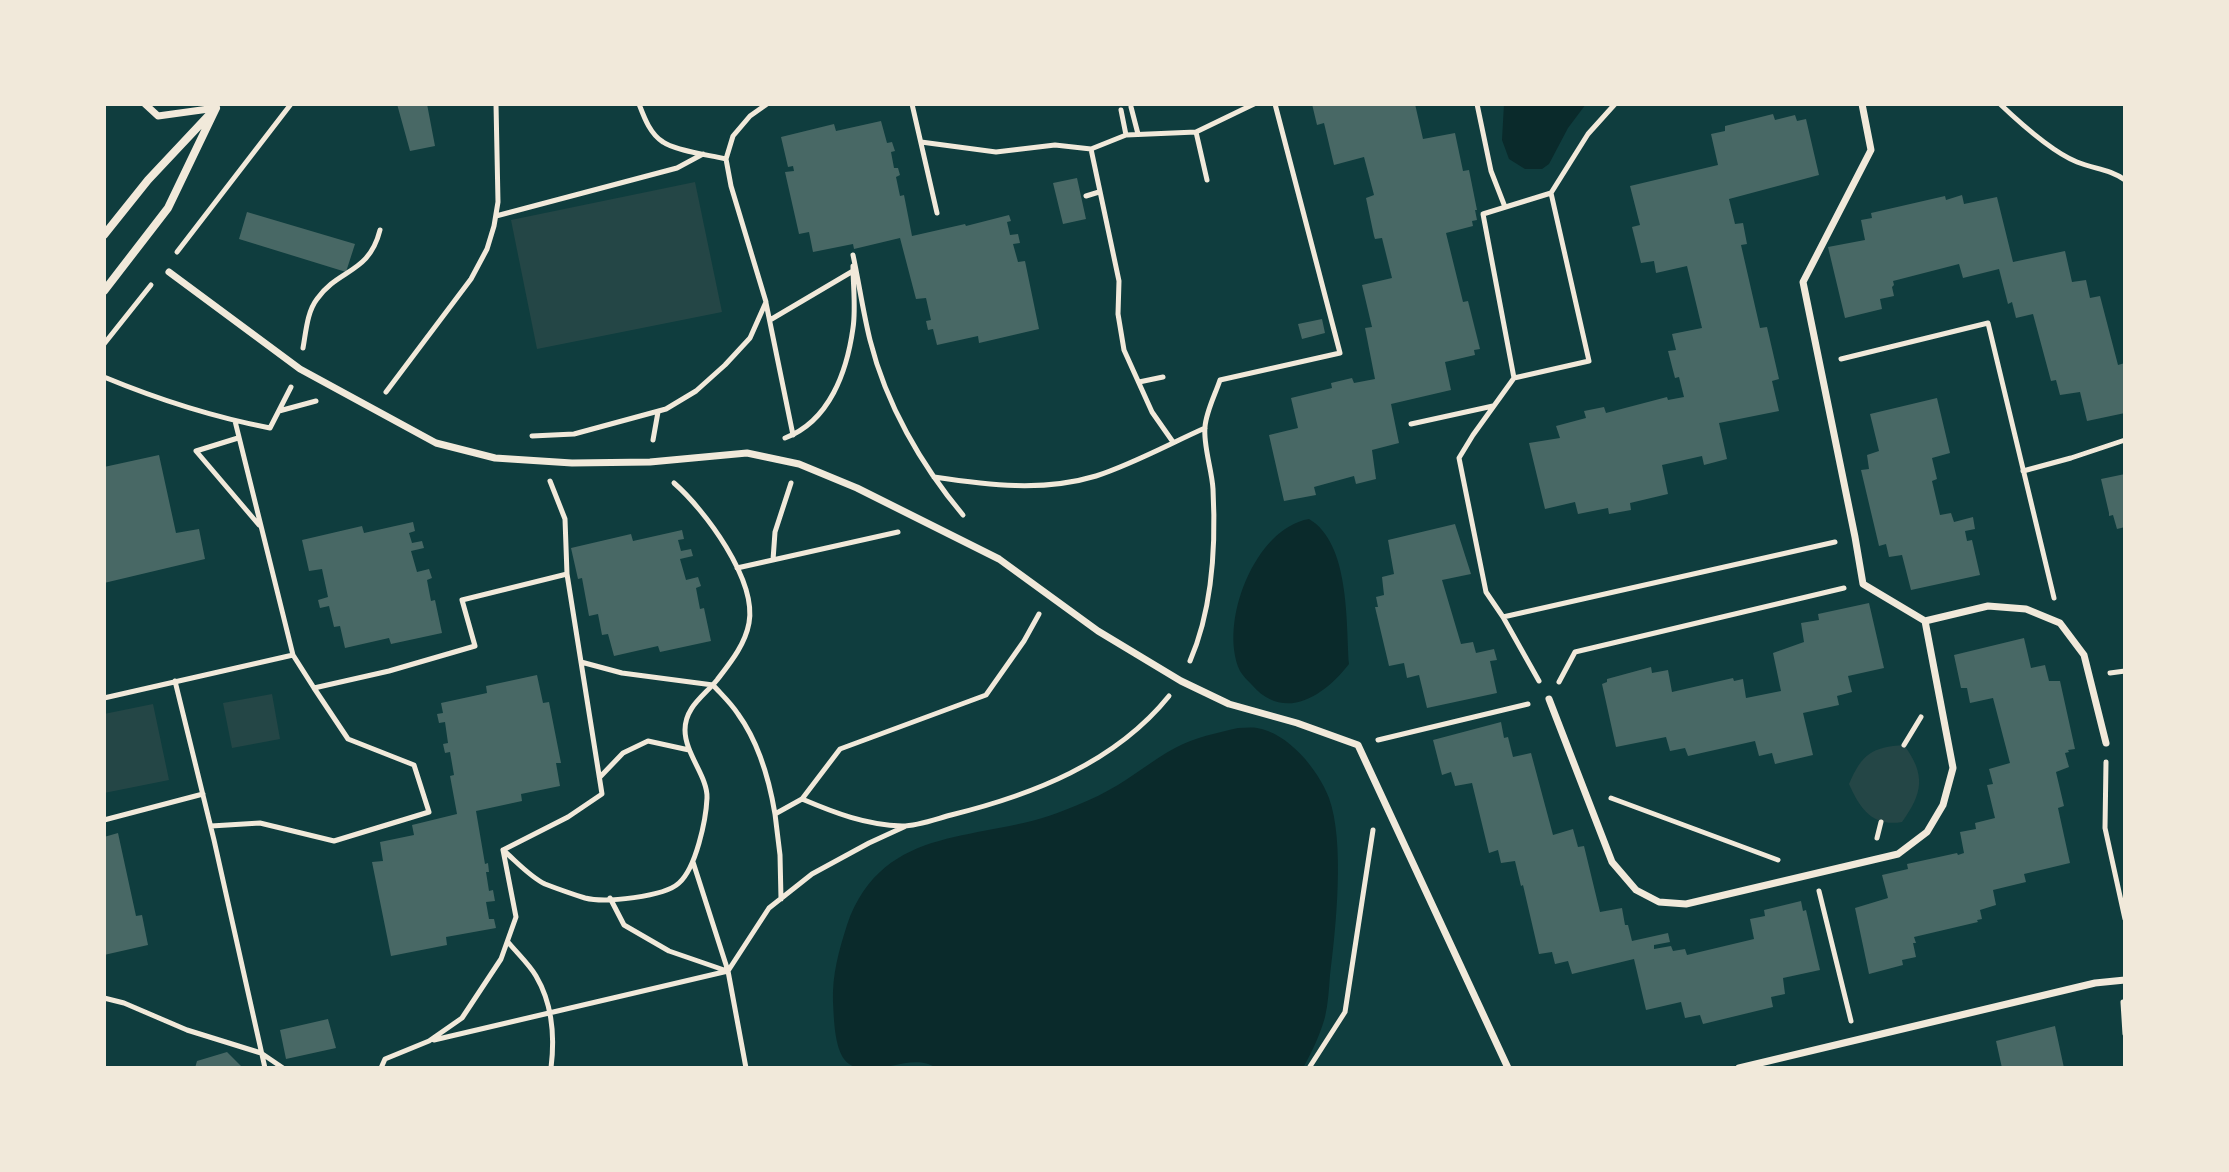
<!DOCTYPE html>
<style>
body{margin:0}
#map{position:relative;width:2229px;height:1172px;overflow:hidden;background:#0f3d3e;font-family:Ubuntu,sans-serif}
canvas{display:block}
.frame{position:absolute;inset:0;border:106px solid #f1e9da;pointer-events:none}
</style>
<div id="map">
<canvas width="2229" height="1172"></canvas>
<div class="frame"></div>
</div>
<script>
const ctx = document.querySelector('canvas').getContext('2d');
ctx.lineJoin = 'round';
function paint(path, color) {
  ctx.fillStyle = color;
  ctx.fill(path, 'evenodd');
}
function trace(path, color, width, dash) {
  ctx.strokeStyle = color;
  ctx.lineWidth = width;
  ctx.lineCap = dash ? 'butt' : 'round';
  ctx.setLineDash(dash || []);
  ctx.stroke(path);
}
paint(new Path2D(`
 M695,182L722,312L537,349L511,220Z
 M272,694L280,739L232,748L223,703Z
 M153,704L169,780L104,793V714Z
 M1904,745C1926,775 1923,793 1902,822C1873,827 1860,809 1849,784C1862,754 1872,747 1904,745Z`), '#244646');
paint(new Path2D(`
 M1504,104H1586L1568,128L1549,164L1542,169H1525L1509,159L1502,140Z
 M1309,519C1350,543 1346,622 1349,664C1325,695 1285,723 1252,685C1248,681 1243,676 1240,671C1218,623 1255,528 1309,519Z
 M1238,728C1244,728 1251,727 1257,728C1288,733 1318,769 1329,798C1345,842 1336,928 1330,975C1329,989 1328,1004 1325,1017C1320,1035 1312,1052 1303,1068H936C911,1050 874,1081 849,1064C834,1054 834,1018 833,1002C832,975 839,950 847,925C884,820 983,844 1065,810C1080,804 1095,798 1109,790C1132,778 1152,760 1175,748C1195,737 1217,733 1238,728Z`), '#0a2a2b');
paint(new Path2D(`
 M397,104H427L435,146L410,151Z
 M1312,104H1415L1423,139L1455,133L1463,171L1469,170L1477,210H1475L1477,220L1472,221L1473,226L1446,233L1463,302L1468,301L1480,349L1474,350L1475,355L1445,362L1451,390L1391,404L1399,443L1372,450L1376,479L1356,484L1354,476L1314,487L1316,495L1284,501L1269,435L1298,428L1291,398L1332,388L1331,383L1352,378L1354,383L1375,379L1365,328L1372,327L1362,285L1392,278L1382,238L1375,239L1374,236L1366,198L1374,195L1364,157L1334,165L1324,123L1317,125Z
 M1773,114L1775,120L1795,115L1797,121L1806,119L1819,175L1729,199L1735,224L1743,223L1747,244L1741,245L1760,328L1767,327L1779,379L1772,381L1779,411L1719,423L1727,459L1704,465L1702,456L1662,465L1668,494L1630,503L1631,510L1609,514L1608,508L1578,514L1575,502L1545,509L1529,443L1560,438L1556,426L1586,418L1584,411L1604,407L1606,413L1667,397L1668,400L1684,397L1679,377L1675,378L1668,351L1676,350L1672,334L1702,328L1687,266L1656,273L1654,261L1641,263L1632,227L1640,225L1630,186L1718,165L1711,134L1725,131V126Z
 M881,121L887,143L892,142L895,151L891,152L894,168H898L900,175L896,177L900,196L904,195L912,236L965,224L966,226L1009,215L1011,221L1007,222L1010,235L1018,234L1020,243L1013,244L1018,262L1025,261L1039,329L979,343L978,336L937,345L933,329L928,330L926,321L931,320L926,298L916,299L900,238L854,249L853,244L813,252L809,232L799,234L785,172L794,171L793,166L788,167L781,137L834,124L836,131Z
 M1077,178L1086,219L1063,224L1053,183Z
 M1962,195L1964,204L1997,197L2013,262L2065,251L2072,282L2086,280L2090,298L2100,296L2118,365L2125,363V413L2087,421L2080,392L2060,395L2056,380L2051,381L2033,314L2016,318L2012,302L2008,304L1999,269L1963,278L1959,264L1893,281L1894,285L1892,287L1894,296L1880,299L1882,309L1845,318L1828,247L1865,240L1861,220L1872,218L1871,213L1945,196L1946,200Z
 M247,212L355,244L346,272L239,239Z
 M1322,319L1325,333L1302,339L1298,324Z
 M1937,398L1950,453L1932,458L1937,479L1932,481L1940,515L1951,513L1954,522L1973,517L1975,529L1965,531L1967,541L1972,540L1980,575L1911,590L1902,555L1889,557L1886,544L1879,546L1861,470L1869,469L1867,455L1879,451L1870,414Z
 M159,455L176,533L199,529L205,559L104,583V467Z
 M2125,474V527L2117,529L2113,515L2109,516V513L2101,479Z
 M413,522L415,531L409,533L412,543L422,541L424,548L411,551L417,572L429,569L432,578L427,580L431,601L435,600L442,633L391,644L389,638L345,648L340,626L334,627L329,606L320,608L318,600L328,597L322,569L309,571L302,540L362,526L364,533Z
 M1455,524L1471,574L1442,580L1461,644L1473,642L1476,653L1494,649L1497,660L1490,661L1497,693L1427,708L1419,675L1407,678L1404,663L1389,666L1375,607H1378L1376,597L1384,595L1382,577L1394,574L1388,540Z
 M682,530L684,539L678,540L681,551L691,549L693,556L680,559L686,580L698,577L701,586L696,588L700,609L704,608L711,641L660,652L658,646L614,656L608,634L602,635L598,614L589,616L582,578L578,579L571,548L631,534L633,541Z
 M1869,603L1884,668L1848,676L1852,692L1837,696L1839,705L1803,713L1813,755L1775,764L1772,753L1759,756L1755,741L1688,756L1685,748L1670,751L1666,737L1616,747L1602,684L1607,682V679L1651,667L1652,673L1668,670L1672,692L1733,678L1734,681L1743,679L1746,698L1781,691L1773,653L1804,642L1801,623L1819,620L1818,614Z
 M2024,638L2031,668L2045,665L2049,681H2060L2075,749L2068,750L2069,752L2065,753L2069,767L2056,772L2064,806L2058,808L2070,863L2024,874L2026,882L1993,890L1996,905L1980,910L1982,919L1977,920L1978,922L1914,937L1916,943H1913L1916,957L1902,960L1903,965L1869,974L1855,908L1888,898L1882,875L1908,869L1907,864L1957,853L1958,855L1964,853L1960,832L1976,829L1975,823L1995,818L1987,785L1993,784L1989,769L2010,763L1993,698L1970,703L1967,688H1961L1954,655Z
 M537,675L543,703L549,702L561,763H556L560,786L521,794L522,801L476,811L485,864L488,863L489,872H486L489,891L493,890L495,901L486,902L489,919H494L496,928L446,937L447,945L391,956L372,862L383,861L380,842L414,835L412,825L457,814L450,776L454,775L450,752L445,753L443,744L448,743L445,722L439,723L437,714L443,713L441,703L487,693L486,686Z
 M1501,722L1504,738L1508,737L1513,757L1531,753L1553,835L1573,829L1578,847L1584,846L1600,912L1622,908L1625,925H1628L1632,941L1668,933L1670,942L1654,945V949L1671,946L1673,951L1685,949L1687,955L1754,939L1750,919L1765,916L1764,910L1801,901L1803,911L1806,910L1820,970L1783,978L1785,994L1771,997L1773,1007L1703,1024L1700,1015L1685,1018L1681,1002L1646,1010L1634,959L1572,974L1568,961L1555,964L1552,952L1539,954L1523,885L1521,886L1515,861L1501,863L1498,850L1489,853L1472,783L1455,786L1451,772L1442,775L1433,740Z
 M118,833L136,916L142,915L148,945L104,955V837Z
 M328,1019L336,1048L286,1059L280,1030Z
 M2055,1026L2064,1068H2002L1996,1041Z
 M227,1052L243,1068H195L197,1061Z`), '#486865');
trace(new Path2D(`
 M639,104C644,117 650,134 663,142C676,151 710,155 726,159
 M912,104L937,213
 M1477,104L1491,171L1505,207
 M2000,104C2020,123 2052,152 2077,162C2094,169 2110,169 2125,180
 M1131,107L1138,134
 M1121,110L1126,135
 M1196,132L1207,180
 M921,142L996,152L1055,145L1091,149L1126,135L1196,132L1254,104
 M1091,149L1119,281L1118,314L1124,350L1152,412L1173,442
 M1086,196L1099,192
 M496,216L677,168L703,154
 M177,252L291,104
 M853,255C859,283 863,312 870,340C886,404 921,465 963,515
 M766,303L793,435
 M770,320L853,271
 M104,344L151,285
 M303,348C306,332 307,312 317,299C339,268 369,274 380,230
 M1841,359L1988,323L2054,598
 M104,377C157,399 213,417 270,428L291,387
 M1514,378L1483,214L1551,193
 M1139,382L1163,377
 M386,392L471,279L487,249L494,226L498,202L496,104
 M279,411L316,401
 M235,421L293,655L314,688L389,671L475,646L462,600L567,574L602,794L568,817L503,850
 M1411,424L1493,406
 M532,436L574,434L666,409L696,391L725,365L750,338L766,302L731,186L726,159L733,136L750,116L767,104
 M238,438L196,451L259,525
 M785,438C830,421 847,371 853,328C856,308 853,286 853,266
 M653,440L658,412
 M2023,471L2071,458L2125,440
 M934,477C988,485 1043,492 1096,476C1133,464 1169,444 1205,428
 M550,481L565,519L567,574
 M773,560L775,532L791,483
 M737,568L898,532
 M1503,617L1486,592L1459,458L1473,435L1514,378L1589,361L1551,193L1588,134L1615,104
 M1190,661C1213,608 1216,546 1213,489C1212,470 1203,445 1205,427C1206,412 1215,395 1220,380L1340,353L1275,104
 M581,662L622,673L713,685C721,694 731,703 738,714C759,743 769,778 775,814L802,799C835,813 866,825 902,826C918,826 936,819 951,815C1032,795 1115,763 1169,696
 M2110,673L2125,671
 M175,681L214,840L265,1068
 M1539,681L1503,617L1835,542
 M1559,682L1575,652L1844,588
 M104,698L293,655
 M1378,740L1528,704
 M1904,745L1921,717
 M2106,762L2105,828L2125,919
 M600,777L623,753L648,741L689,750
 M1611,798L1778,860
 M802,799L840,749L986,695L1024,641L1039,614
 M775,814L780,855L781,899
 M104,820L203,794
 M211,826L260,823L334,841L429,812L414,765L348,739L314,688
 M1877,838L1881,822
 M693,862L728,971L746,1068
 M1819,891L1851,1021
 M610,898L624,925L669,951L727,971
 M508,942C517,953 529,964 536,976C553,1005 555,1036 551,1068
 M104,998L124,1003L187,1030L261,1053L283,1068
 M2123,1002L2125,1034
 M434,1040L728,971L769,908L812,874L869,843L906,826
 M381,1068L385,1059L429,1041L462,1018L501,959L516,917L503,850C516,861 530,877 545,884C558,889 572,894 585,898C605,903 664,897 679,883C696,868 706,820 707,798C708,777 685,754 685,730C685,707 704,696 717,680C730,663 745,645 749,623C757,580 705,510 674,483
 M1309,1068L1345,1012L1373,830`), '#f1e9da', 5);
trace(new Path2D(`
 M145,104L158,116L216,108
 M169,272L300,369L436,443L495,458L572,463L650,462L747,453L799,464L857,488L999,559L1098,631L1181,681L1229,704L1297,723L1358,745L1508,1068
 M1925,621L1988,606L2026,609L2060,623L2084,655L2106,743
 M1549,699L1612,862L1636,890L1659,902L1686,904L1898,854L1927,832L1943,805L1953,768L1925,621L1863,584L1855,537L1803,282L1871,150L1862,104
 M1739,1068L2095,983L2125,980`), '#f1e9da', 7);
trace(new Path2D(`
 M104,235L148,180L210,114
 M104,291L168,208L216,108`), '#f1e9da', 8);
</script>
